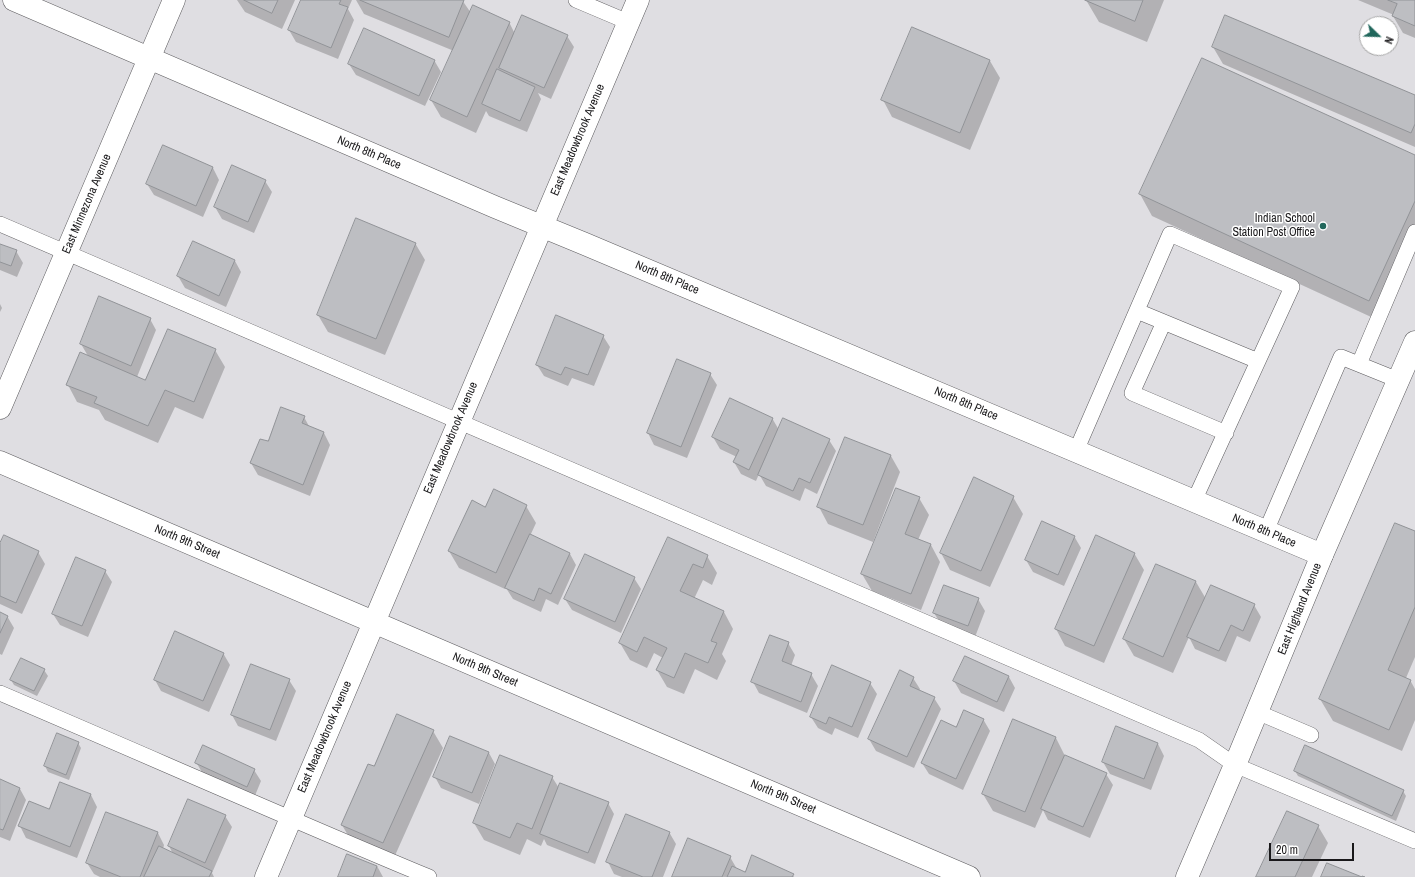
<!DOCTYPE html>
<style>
body{margin:0}
#map{position:relative;width:1415px;height:877px;overflow:hidden;background:#dfdee2;font-family:"Archivo Narrow",sans-serif}
canvas{display:block}
.north{position:absolute;left:1359px;top:16px;width:40px;height:40px;box-sizing:border-box;background:#fff;border:1px solid #a3a3a3;border-radius:50%;rotate:113deg;font-size:11px;font-weight:700;line-height:16px;text-align:center;color:#19181a}
.north::after{content:'';display:block;margin:auto;width:14px;height:18px;background:#21675c;clip-path:polygon(50% 0,100% 100%,50% 72%,0 100%)}
.scale{position:absolute;left:1269px;top:843px;width:85px;height:18px;box-sizing:border-box;border:2px solid #19181a;border-top:0;padding-left:5px;font-size:12px;line-height:14px;white-space:nowrap;color:#19181a;-webkit-text-stroke:3px #fff;paint-order:stroke}
</style>
<div id="map">
<canvas width="1415" height="877"></canvas>
<div class="north">N</div>
<div class="scale">20 m</div>
</div>
<script>
const ctx = document.querySelector('canvas').getContext('2d');
ctx.lineJoin = 'round';
function paint(path, color) {
  ctx.fillStyle = color;
  ctx.fill(path, 'evenodd');
}
function trace(path, color, width, dash) {
  ctx.strokeStyle = color;
  ctx.lineWidth = width;
  ctx.lineCap = dash ? 'butt' : 'round';
  ctx.setLineDash(dash || []);
  ctx.stroke(path);
}
function label(font, color, halo, rows, align = 'center') {
  ctx.font = font + ' "Archivo Narrow",sans-serif';
  ctx.lineWidth = 3;
  ctx.setLineDash([]);
  ctx.textBaseline = 'middle';
  ctx.strokeStyle = halo;
  ctx.fillStyle = color;
  for (const [text, x, y, turn = 0] of rows) {
    ctx.save();
    ctx.translate(x, y);
    ctx.rotate((+turn || 0) * Math.PI / 180);
    ctx.textAlign = isNaN(turn) ? turn : align;
    if (halo) ctx.strokeText(text, 0, 0);
    ctx.fillText(text, 0, 0);
    ctx.restore();
  }
}
paint(new Path2D(`
 M237,0H295L282,29L245,12Z
 M302,0H352L348,9L354,20L338,59L296,42L289,30Z
 M356,0H462L471,13L509,22L515,34L567,36L574,47L551,99L538,93L541,99L527,132L489,116L486,111L476,133L441,117L431,100L454,51L364,14Z
 M1086,0H1164L1147,42L1099,22Z
 M1358,0H1415V38L1403,33L1393,16L1394,15Z
 M912,29L990,61L1000,78L970,150L892,117L883,100Z
 M1213,47L1415,96V147L1223,64Z
 M434,60L441,72L425,106L356,75L349,64Z
 M164,147L213,168L219,180L203,217L154,195L147,184Z
 M1415,156V249L1382,322L1152,216L1140,194Z
 M265,181L272,192L254,233L222,219L215,207Z
 M415,243L425,260L385,355L328,332L318,315Z
 M0,245L16,251L23,263L17,277L0,270Z
 M235,261L241,272L226,307L185,288L178,276Z
 M0,304L2,308L0,312Z
 M150,319L156,330L137,377L146,381L215,350L225,367L203,419L175,407L158,443L105,420L99,410L77,402L68,385L88,356L81,344Z
 M603,336L610,347L594,386L572,378L568,386L544,376L537,365Z
 M677,360L710,374L717,385L687,458L654,445L648,433Z
 M304,417L310,428L324,433L330,445L310,496L258,475L251,463L268,443Z
 M772,418L779,430L829,440L836,451L817,494L805,488L800,501L766,486L759,474L756,481L741,474L734,462L737,457L720,449L713,437Z
 M891,456L900,472L873,542L828,524L819,507Z
 M1013,497L1023,514L990,587L950,570L941,553Z
 M919,498L929,515L918,540L931,545L940,562L921,610L872,591L862,574Z
 M526,506L536,523L530,536L570,554L576,565L558,605L546,599L541,612L513,599L506,588L505,589L459,568L449,551L486,508Z
 M1415,533V657L1406,678L1410,680L1415,689V720L1402,751L1333,721L1320,699Z
 M1074,536L1081,548L1064,586L1033,572L1026,560Z
 M669,538L707,556L717,573L712,585L703,580L694,599L724,612L733,629L722,654L726,661L717,680L695,669L684,694L667,687L657,670L663,658L654,653L647,668L630,660L620,643Z
 M0,546L38,552L45,564L22,614L0,604Z
 M1134,553L1144,570L1104,663L1065,646L1056,629Z
 M1156,565L1196,582L1206,599L1254,605L1261,617L1250,642L1237,636L1226,662L1195,649L1189,637L1173,673L1134,656L1124,639Z
 M105,571L112,582L88,637L60,625L53,614Z
 M634,578L641,589L621,633L572,610L565,599Z
 M978,599L985,611L975,637L941,624L934,613Z
 M0,613L7,616L14,628L2,655L0,654Z
 M788,643L795,655L791,666L811,674L818,686L807,713L759,693L753,682Z
 M223,653L230,665L209,712L161,691L155,680Z
 M21,659L44,670L48,676L37,696L14,685L11,680Z
 M1009,677L1015,688L1004,712L961,693L954,681Z
 M913,678L920,689L919,691L934,698L941,709L914,768L876,751L869,739Z
 M289,680L296,691L276,741L238,726L232,715Z
 M870,683L877,694L858,738L835,728L832,735L818,728L811,717Z
 M983,719L990,731L963,790L929,774L922,763L956,728Z
 M433,731L443,748L393,860L352,842L342,825Z
 M451,737L489,753L495,764L479,804L441,788L435,777Z
 M1056,738L1065,756L1106,774L1113,785L1090,838L1048,820L1043,810L1035,828L993,811L983,794Z
 M78,743L81,748L69,780L48,772L45,766Z
 M1158,744L1164,756L1151,790L1110,774L1103,762Z
 M196,762L254,770L261,781L254,798L203,774Z
 M1295,771L1403,791L1406,796L1396,821L1298,776Z
 M552,777L559,788L608,803L614,814L595,864L547,845L544,839L541,846L527,839L520,855L484,840L474,823Z
 M0,780L20,789L26,800L10,841L0,837Z
 M91,795L97,807L77,858L26,838L20,826L50,810Z
 M225,816L232,827L212,873L214,877H100L94,874L87,863L158,833L164,845L163,849L173,854L169,846Z
 M1318,826L1328,843L1312,877H1258Z
 M669,832L676,844L663,877H622L614,874L608,862Z
 M730,857L737,869L745,873L793,875L794,877H673Z
 M377,866L383,877H339Z`), '#0003');
const building = new Path2D(`
 M244,0H278L272,13Z
 M301,0H341L339,4L348,7L331,48L288,30Z
 M360,0H464L449,37Z
 M1085,0H1143L1135,21Z
 M1388,0H1415V26L1392,16L1397,4Z
 M473,5L510,22L467,117L430,100Z
 M522,15L568,35L544,88L499,68Z
 M1225,15L1415,95V124L1411,133L1212,47Z
 M912,27L990,60L960,133L881,100Z
 M364,28L435,60L419,96L348,64Z
 M1202,58L1415,155V201L1369,301L1139,194Z
 M497,69L535,87L520,121L482,104Z
 M163,145L213,167L196,206L146,184Z
 M232,165L266,180L248,222L214,207Z
 M356,218L416,243L376,339L317,315Z
 M193,241L235,260L219,296L177,276Z
 M0,244L17,250L11,266L0,262Z
 M99,296L151,318L131,366L80,344Z
 M556,315L604,335L588,375L565,367L561,375L536,365Z
 M168,329L216,349L194,402L165,390L148,426L94,403L97,397L66,385L80,352L145,380Z
 M677,359L711,373L681,447L647,433Z
 M730,398L773,418L749,470L733,462L739,450L712,437Z
 M281,407L305,416L302,423L324,432L303,485L250,463L260,439L268,441Z
 M783,418L830,439L810,483L799,478L793,491L758,475Z
 M845,437L891,455L863,525L817,507Z
 M974,477L1014,496L981,571L940,553Z
 M896,488L920,497L905,534L931,544L911,594L861,574Z
 M494,489L527,505L496,573L448,551L472,500L485,507Z
 M1042,521L1075,536L1058,575L1025,560Z
 M1395,523L1415,531V607L1388,670L1411,680L1389,730L1319,699Z
 M530,534L570,553L551,594L539,588L534,601L505,588Z
 M4,535L39,551L16,603L0,596V543Z
 M1096,535L1135,553L1094,646L1055,629Z
 M668,537L708,555L703,568L693,564L680,591L724,611L711,641L717,643L708,663L685,653L674,678L656,670L667,648L644,637L637,652L619,643Z
 M585,554L635,577L615,622L564,599Z
 M76,557L106,570L82,626L52,614Z
 M1156,564L1196,581L1163,657L1123,639Z
 M944,585L979,598L968,626L933,613Z
 M1211,585L1255,604L1243,631L1231,625L1219,651L1187,637Z
 M0,612L8,616L0,633Z
 M175,631L224,653L203,701L154,680Z
 M770,635L789,642L782,661L812,673L801,702L751,682Z
 M965,656L1009,676L997,702L953,681Z
 M21,658L45,669L34,691L10,680Z
 M251,664L290,679L270,730L231,715Z
 M832,665L871,682L852,727L829,717L826,724L810,717Z
 M900,670L914,677L910,686L935,697L907,757L868,739Z
 M964,710L984,719L956,779L921,763L941,720L956,727Z
 M397,714L434,730L383,843L341,825L368,764L374,766Z
 M1013,719L1056,737L1025,812L982,794Z
 M1116,726L1158,743L1144,779L1102,762Z
 M57,733L79,742L66,775L44,766Z
 M450,736L489,752L472,793L433,777Z
 M203,745L255,769L247,787L195,763Z
 M1305,745L1404,790L1392,816L1294,771Z
 M500,755L553,776L532,829L517,823L510,838L473,823Z
 M1065,755L1107,773L1083,827L1041,809Z
 M0,779L20,788L3,830L0,829Z
 M60,782L91,794L70,847L18,826L29,801L49,809Z
 M560,783L609,802L588,853L540,834Z
 M188,799L226,815L205,863L168,846Z
 M1287,811L1319,825L1295,877H1256Z
 M106,812L158,832L140,877H121L86,863Z
 M626,814L670,832L652,877H643L606,862Z
 M688,838L731,856L722,877H672Z
 M159,846L212,871L209,877H144Z
 M347,854L377,866L373,877H338Z
 M752,855L794,874L792,877H727L732,866L745,872Z
 M1327,863L1362,877V876L1365,877H1321Z`);
paint(building, '#bdbec2');
trace(building, '#919397', 1);
const lane = new Path2D(`
 M576,0L628,22
 M0,224L1199,740L1235,765L1415,841
 M1137,311L1258,361
 M1164,322L1132,393L1226,433
 M1359,364L1415,232
 M1076,451L1170,234L1292,287L1194,501
 M1266,531L1341,357L1398,380
 M0,693C143,754 285,817 429,877
 M1257,712L1311,735`);
const street = new Path2D(`
 M14,0L495,207L585,244L1322,555
 M0,408L174,0
 M0,462L969,877
 M266,877L638,0`);
const secondary = new Path2D(`
 M1187,877L1235,765L1322,555L1415,342`);
trace(lane, '#5c5b5e', 16);
trace(street, '#5c5b5e', 23);
trace(secondary, '#5c5b5e', 23);
trace(lane, '#fff', 15);
trace(street, '#fff', 22);
trace(secondary, '#fff', 22);
for (const [x, y, r, color] of [
 [1323,226,4,"#21675c"]
]) {
  const dot = new Path2D();
  dot.arc(x, y, r, 0, 2 * Math.PI);
  ctx.fillStyle = color;
  ctx.fill(dot);
  trace(dot, '#fff', 1.5);
}
label('12px', '#19181a', '#fff', [
 ["East Meadowbrook Avenue",578,140,-67],
 ["North 8th Place",369,153,23],
 ["East Minnezona Avenue",87,204,-67],
 ["North 8th Place",667,278,23],
 ["North 8th Place",966,404,23],
 ["East Meadowbrook Avenue",451,438,-67],
 ["North 8th Place",1264,531,23],
 ["North 9th Street",187,542,23],
 ["East Highland Avenue",1300,609,-68],
 ["North 9th Street",485,670,23],
 ["East Meadowbrook Avenue",325,737,-67],
 ["North 9th Street",783,797,23]
]);
label('12px', '#19181a', '#fff', [
 ["Indian School",1315,219],
 ["Station Post Office",1315,233]
], 'right');
</script>
